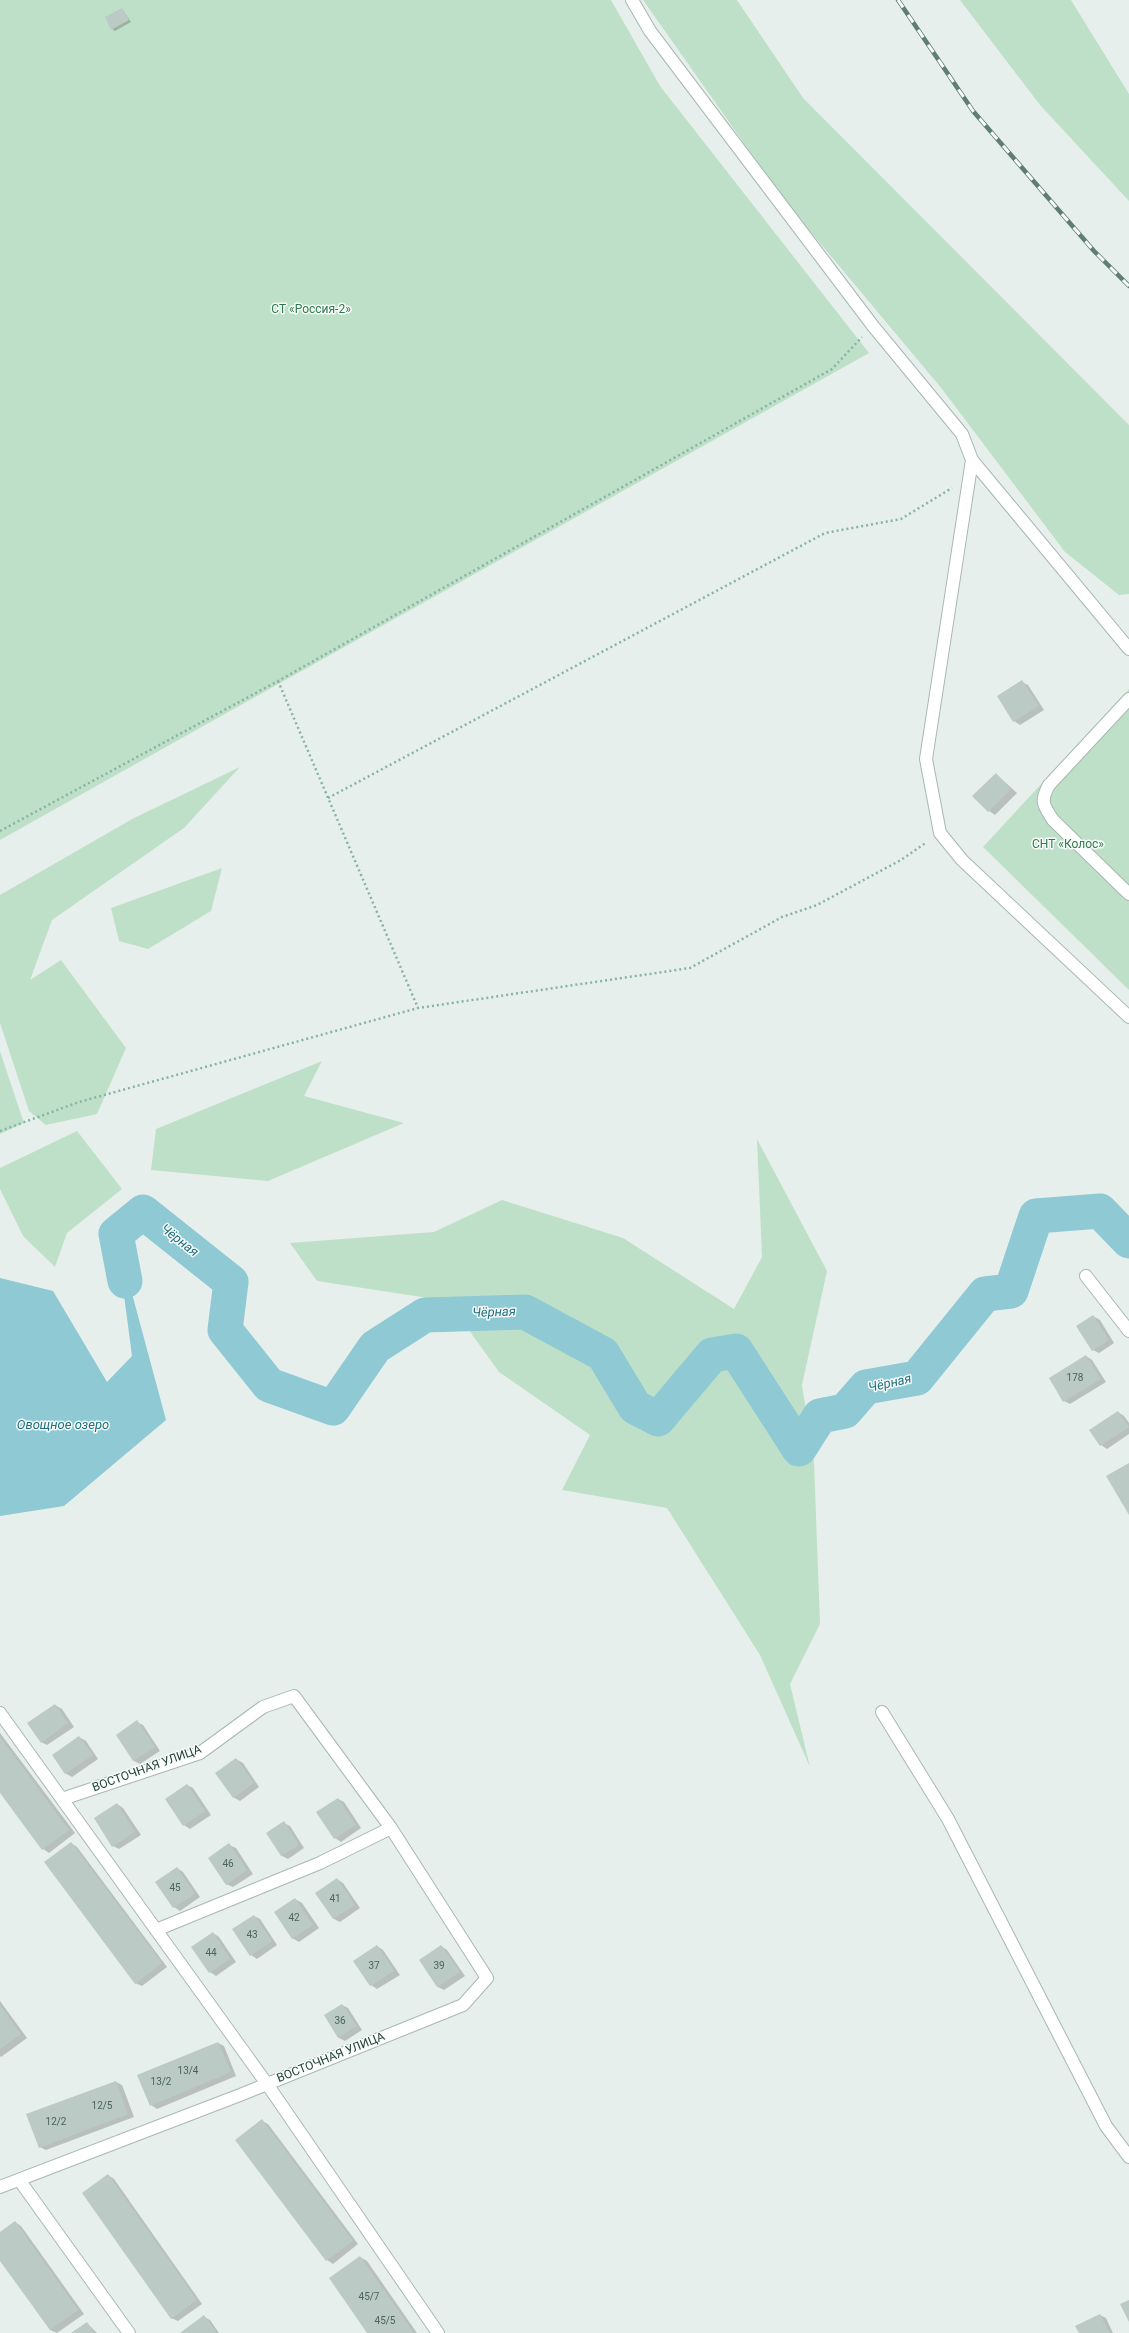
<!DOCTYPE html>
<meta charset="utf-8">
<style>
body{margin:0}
canvas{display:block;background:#e6efeb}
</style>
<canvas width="1129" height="2333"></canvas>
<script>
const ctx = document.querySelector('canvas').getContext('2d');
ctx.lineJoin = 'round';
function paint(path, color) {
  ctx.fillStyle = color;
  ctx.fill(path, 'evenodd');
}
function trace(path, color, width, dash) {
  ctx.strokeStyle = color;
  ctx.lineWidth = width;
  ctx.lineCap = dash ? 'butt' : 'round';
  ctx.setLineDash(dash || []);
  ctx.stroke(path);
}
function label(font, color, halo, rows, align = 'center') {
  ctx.font = font + ' Roboto,sans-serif';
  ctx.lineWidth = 3;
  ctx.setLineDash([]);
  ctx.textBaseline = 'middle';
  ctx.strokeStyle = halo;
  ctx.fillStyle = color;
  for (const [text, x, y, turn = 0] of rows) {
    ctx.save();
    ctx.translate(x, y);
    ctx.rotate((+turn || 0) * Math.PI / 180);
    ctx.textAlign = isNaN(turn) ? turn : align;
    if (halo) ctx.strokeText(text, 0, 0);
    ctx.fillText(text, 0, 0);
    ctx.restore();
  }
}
paint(new Path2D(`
 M0,0H611L660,86L869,353L0,840Z
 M643,0H737L803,98L1129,425V594L1119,595L1065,552L942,389L784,200Z
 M960,0H1071L1129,94V201L1040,105Z
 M1129,689V990L983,847Z
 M240,767L184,828L52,920L30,980L61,960L126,1048L97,1114L46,1125L29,1111L0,1023V895L134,818Z
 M222,868L211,911L148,949L119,941L111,908Z
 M0,1051L24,1123L0,1134Z
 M322,1061L304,1096L404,1123L268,1181L151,1170L156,1129Z
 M77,1131L122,1189L67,1233L55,1267L23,1236L0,1189V1168Z
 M757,1139L827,1271L802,1385L814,1462L820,1624L790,1684L810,1767L760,1655L667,1508L562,1490L590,1435L499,1372L448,1301L317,1281L290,1243L434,1232L502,1200L623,1238L734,1309L762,1257Z`), '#bfe0c8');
paint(new Path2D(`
 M116,1234L166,1420L64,1506L0,1516V1278L53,1291L107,1382L132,1356Z`), '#8ec9d4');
paint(new Path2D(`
 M122,9L131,22L115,31L112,29Z
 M1022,682L1028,685L1044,710L1020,725L1014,721Z
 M996,774L1017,793L995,815L989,811Z
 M1093,1316L1100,1320L1114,1343L1099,1353L1093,1350Z
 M1086,1356L1092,1360L1106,1382L1070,1404L1064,1401Z
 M1118,1412L1124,1416L1129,1423V1434L1107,1449L1101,1445Z
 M55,1705L62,1709L74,1727L47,1745L41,1742Z
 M137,1722L143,1725L160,1751L140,1764L134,1761L117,1735Z
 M0,1733L75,1833L49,1853L43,1849L0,1791Z
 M79,1737L86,1741L98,1759L72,1777L65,1773Z
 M236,1759L243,1763L259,1787L240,1801L233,1797Z
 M187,1785L193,1788L211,1815L190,1829L184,1825Z
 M338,1799L344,1802L361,1828L341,1842L335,1838Z
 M117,1804L123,1808L141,1835L119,1849L113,1846Z
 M284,1823L290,1826L304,1848L288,1859L282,1856L267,1833Z
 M71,1843L77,1847L167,1967L142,1986L135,1983Z
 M229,1845L236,1848L253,1874L233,1887L226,1884Z
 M177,1868L183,1872L200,1897L180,1911L174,1907L157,1882Z
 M337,1879L343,1883L360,1908L340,1922L334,1919L317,1893Z
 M295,1899L302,1903L319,1928L299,1942L292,1938Z
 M254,1916L260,1919L277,1945L257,1959L251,1955Z
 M213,1933L219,1937L236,1962L216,1976L210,1972Z
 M377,1946L383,1950L400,1975L377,1989L371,1985L355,1961Z
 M441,1946L447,1950L465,1976L444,1990L438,1987L420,1960Z
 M0,2001L27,2038L1,2057L0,2056Z
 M342,2005L348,2008L362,2030L345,2041L339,2038L325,2016Z
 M218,2043L224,2046L236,2076L157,2109L151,2105Z
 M116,2082L122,2085L134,2117L46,2150L40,2147Z
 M262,2121L268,2124L358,2244L333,2264L327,2260Z
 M108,2175L114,2179L202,2304L178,2321L171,2318Z
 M15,2222L21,2226L84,2314L57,2333L50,2330L0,2259V2233Z
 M360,2257L367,2261L417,2333H368Z
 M1100,2315L1106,2318L1113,2333H1080Z
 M204,2317L210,2320L219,2333H181Z
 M87,2323L97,2333H73Z`), '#0003');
trace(new Path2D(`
 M125,1281L116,1234L143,1212L231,1282L225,1330L269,1385L333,1408L375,1347L425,1315L525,1312L603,1354L635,1407L658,1419L712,1355L736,1351L799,1449L820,1416L845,1411L866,1387L917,1378L985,1294L1011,1291L1036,1216L1100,1211L1129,1241`), '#8ec9d4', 35);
paint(new Path2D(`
 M122,8L129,20L111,30L105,17Z
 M1022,680L1039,706L1013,722L997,696Z
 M996,773L1011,789L988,812L972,796Z
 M1093,1315L1109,1340L1092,1351L1076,1326Z
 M1086,1355L1101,1379L1063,1402L1049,1378Z
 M1118,1411L1129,1427L1100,1446L1089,1430Z
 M1129,1463V1515L1106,1476Z
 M55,1704L68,1723L41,1743L27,1723Z
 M137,1720L155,1747L133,1761L116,1735Z
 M79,1736L93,1755L65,1774L52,1755Z
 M0,1737L69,1830L42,1850L0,1793Z
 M236,1758L254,1783L233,1798L215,1773Z
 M187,1784L205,1811L183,1826L165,1799Z
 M338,1798L356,1825L334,1839L316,1812Z
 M117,1803L135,1832L112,1847L94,1818Z
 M284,1821L299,1845L281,1856L266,1833Z
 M71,1842L162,1963L135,1984L44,1862Z
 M229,1843L247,1870L226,1885L208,1858Z
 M177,1867L195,1894L173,1908L155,1882Z
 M337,1878L355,1905L333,1919L315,1893Z
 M295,1898L313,1925L292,1939L274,1912Z
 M254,1915L272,1941L250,1956L232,1929Z
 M213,1932L230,1959L209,1973L191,1947Z
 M377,1945L394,1971L370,1986L353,1961Z
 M441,1945L460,1972L437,1987L419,1960Z
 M342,2004L357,2026L338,2038L324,2015Z
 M0,2005L21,2034L0,2049Z
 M218,2042L231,2072L150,2106L137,2075Z
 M116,2081L128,2114L39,2148L26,2114Z
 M262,2119L353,2241L326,2261L235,2140Z
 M108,2174L197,2300L171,2319L82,2193Z
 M15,2221L78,2310L50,2330L0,2261V2232Z
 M360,2256L414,2333H367L329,2278Z
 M1129,2300V2322L1120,2304Z
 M1100,2314L1109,2333H1079L1075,2326Z
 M204,2315L217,2333H180Z
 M87,2322L94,2333H71Z`), '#bbcac4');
const lane = new Path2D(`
 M972,460L1129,649
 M1129,699L1049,785C1040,801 1043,805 1053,820L1129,894
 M1086,1276L1129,1331`);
const street = new Path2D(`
 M632,0L650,31L873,326L962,434L972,460L926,759L940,833L962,860L1129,1017
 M882,1712L948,1819L1106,2126L1129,2157
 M0,1713L267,2084L438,2333
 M62,1799L200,1753L263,1707L294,1696L391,1828
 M20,2181L129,2333
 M0,2187L240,2095L463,2005L487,1978L391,1828L320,1863L156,1930`);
trace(lane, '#a8b8b2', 14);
trace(street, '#a8b8b2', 14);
trace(new Path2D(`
 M278,681L418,1008
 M328,798L825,533L901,519L952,488
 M0,831L278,681L832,369L862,337
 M0,1131L79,1102L418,1008L690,968L782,917L817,905L901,860L927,842`), '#86b3a5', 2.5, [2, 3]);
trace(lane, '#fff', 12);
trace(street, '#fff', 12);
const rail = new Path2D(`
 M898,0L973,111L1094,251L1129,286`);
trace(rail, '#5f7d75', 4.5);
trace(rail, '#f7fbf9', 3, [9]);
label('10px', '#4a645c', null, [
 ["178",1075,1378],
 ["46",228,1864],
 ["45",175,1888],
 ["41",335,1899],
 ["42",294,1918],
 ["43",252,1935],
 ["44",211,1953],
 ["37",374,1966],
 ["39",439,1966],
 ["36",340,2021],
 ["13/4",188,2071],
 ["13/2",161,2082],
 ["12/5",102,2106],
 ["12/2",56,2122],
 ["45/7",369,2297],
 ["45/5",385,2321]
]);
label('12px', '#2d7a4b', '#f7fbf9', [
 ["СТ «Россия-2»",311,310],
 ["СНТ «Колос»",1068,845]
]);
label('12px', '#24423a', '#f7fbf9', [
 ["ВОСТОЧНАЯ УЛИЦА",147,1769,-20],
 ["ВОСТОЧНАЯ УЛИЦА",331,2058,-22]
]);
label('italic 13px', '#1c6f80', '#f7fbf9', [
 ["Чёрная",179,1241,38],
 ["Чёрная",494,1313,-2],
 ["Чёрная",890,1384,-13],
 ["Овощное озеро",63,1426]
]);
</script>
